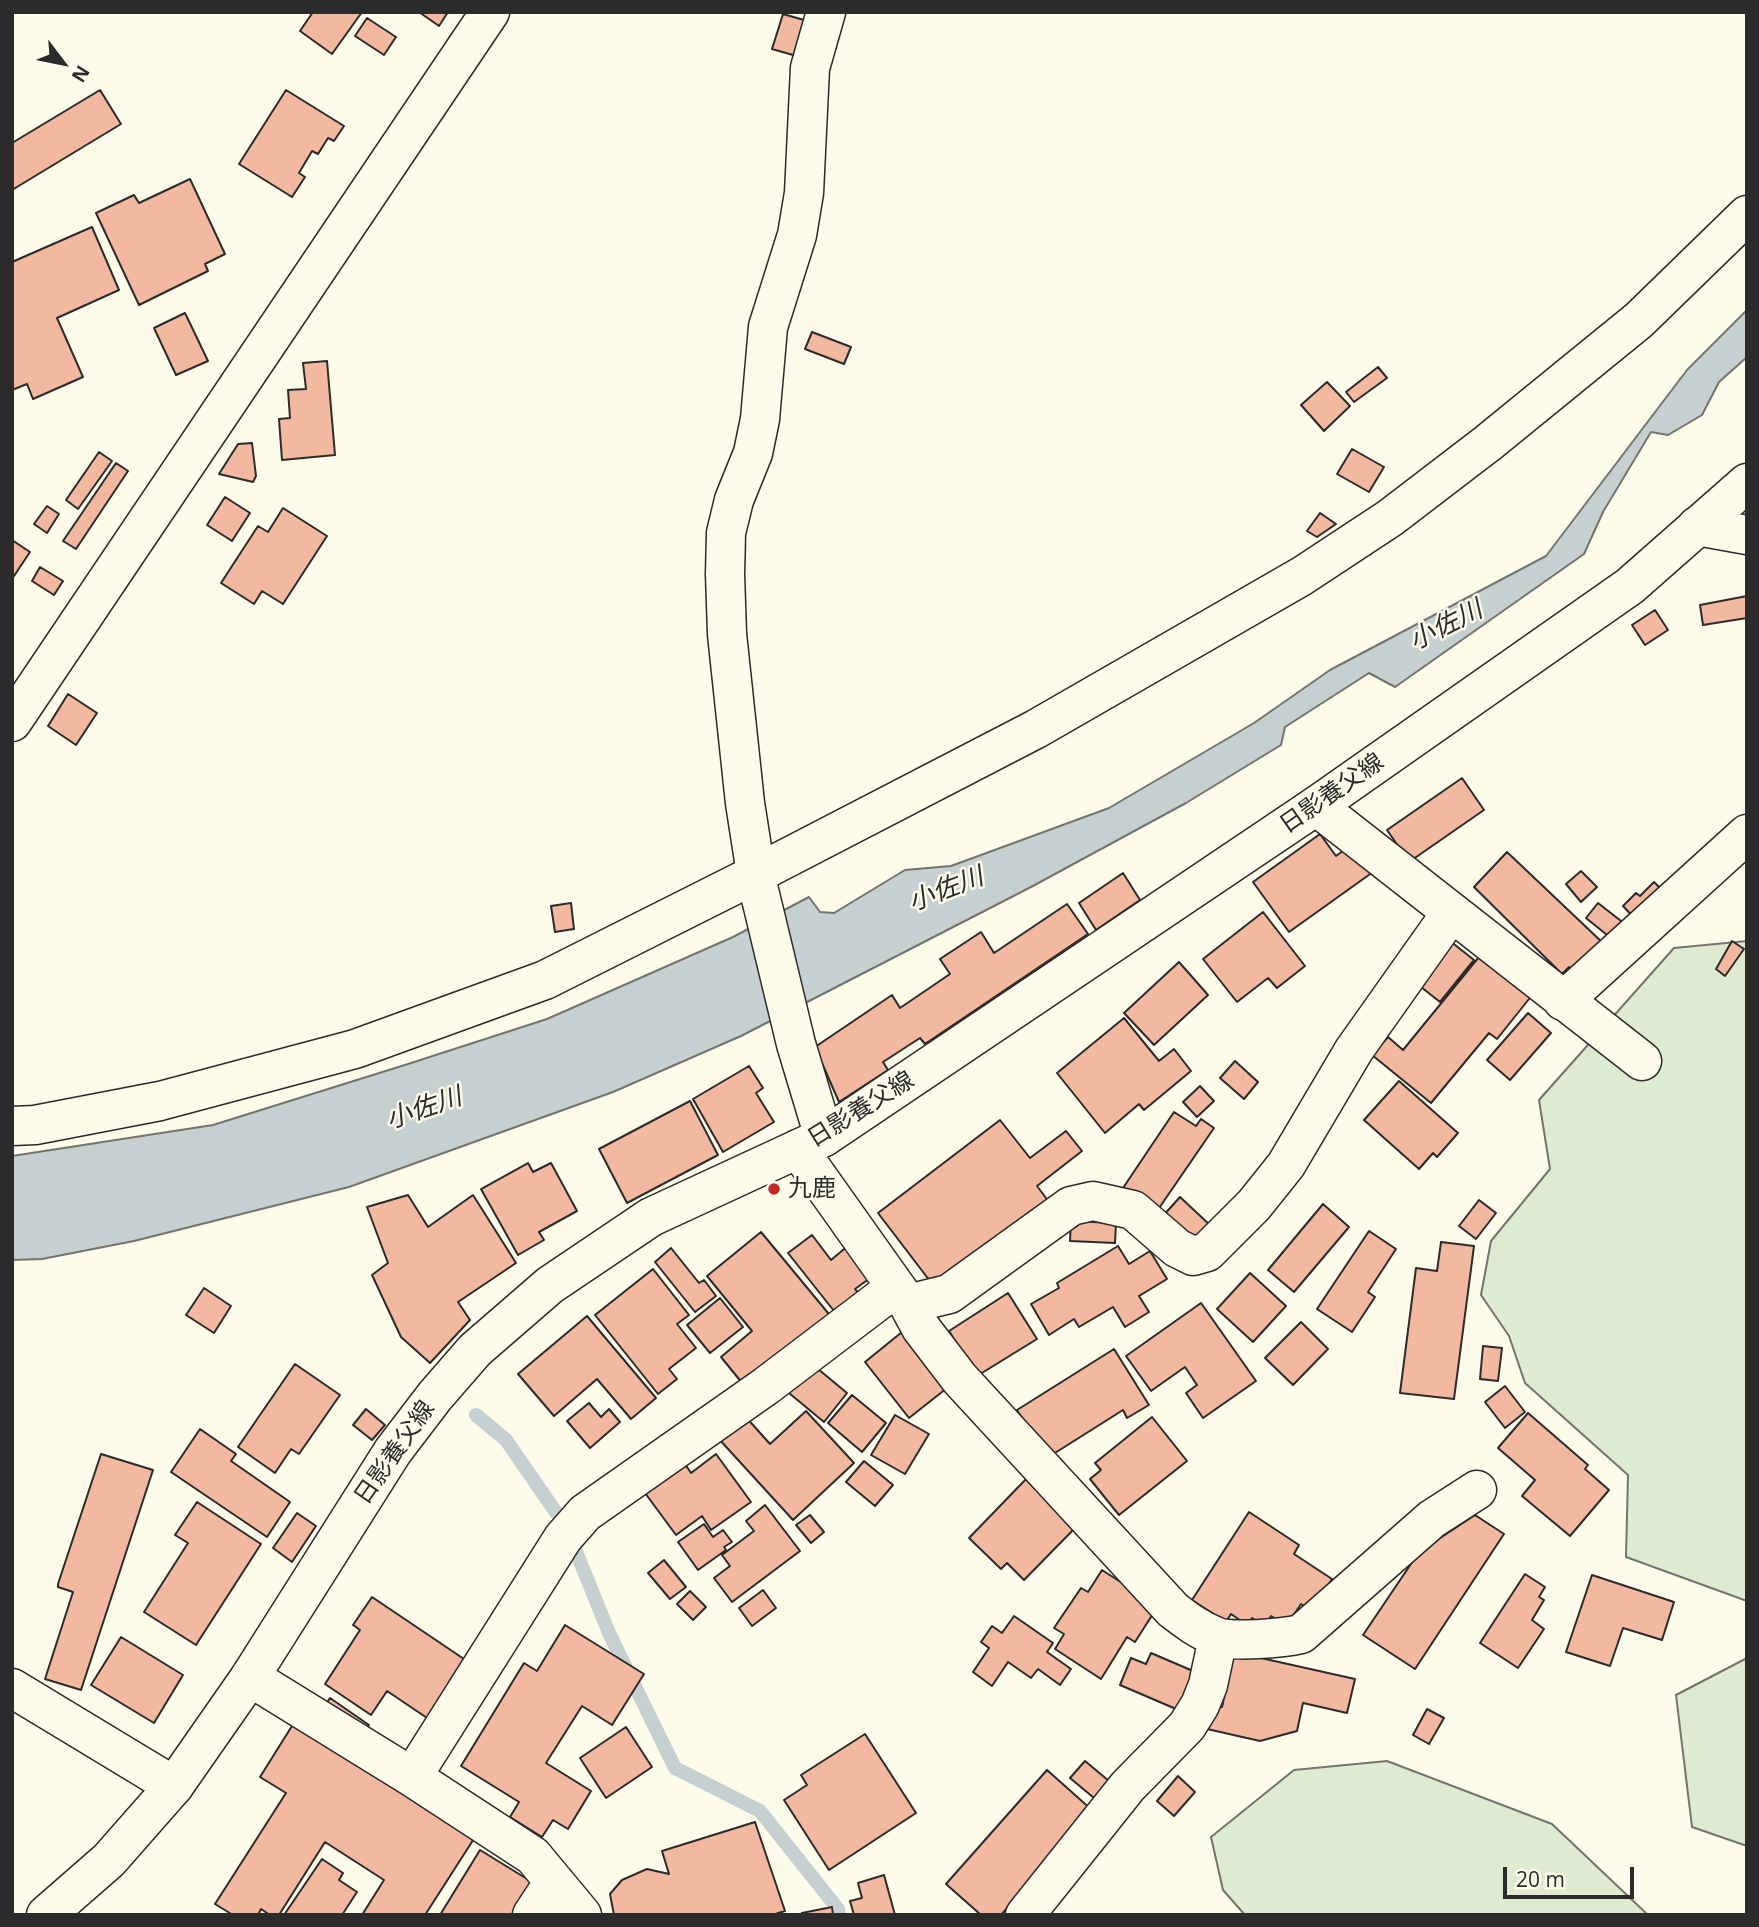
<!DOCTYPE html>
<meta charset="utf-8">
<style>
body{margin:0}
#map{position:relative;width:1759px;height:1927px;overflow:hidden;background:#fdfbea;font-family:"Open Sans",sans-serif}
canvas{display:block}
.frame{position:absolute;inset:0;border:14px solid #2b2b2b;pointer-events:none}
.north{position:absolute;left:28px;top:28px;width:70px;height:70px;-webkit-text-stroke:5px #fdfbea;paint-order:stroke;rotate:122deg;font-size:19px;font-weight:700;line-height:28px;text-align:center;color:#2b2b2b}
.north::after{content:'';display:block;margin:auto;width:24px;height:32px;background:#2b2b2b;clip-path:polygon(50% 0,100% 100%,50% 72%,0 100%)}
.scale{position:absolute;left:1503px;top:1867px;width:131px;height:32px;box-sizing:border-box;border:4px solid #2b2b2b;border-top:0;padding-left:9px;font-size:21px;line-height:24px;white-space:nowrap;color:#2b2b2b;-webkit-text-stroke:5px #fdfbea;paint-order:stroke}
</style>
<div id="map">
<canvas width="1759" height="1927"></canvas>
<div class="frame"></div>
<div class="north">N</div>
<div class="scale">20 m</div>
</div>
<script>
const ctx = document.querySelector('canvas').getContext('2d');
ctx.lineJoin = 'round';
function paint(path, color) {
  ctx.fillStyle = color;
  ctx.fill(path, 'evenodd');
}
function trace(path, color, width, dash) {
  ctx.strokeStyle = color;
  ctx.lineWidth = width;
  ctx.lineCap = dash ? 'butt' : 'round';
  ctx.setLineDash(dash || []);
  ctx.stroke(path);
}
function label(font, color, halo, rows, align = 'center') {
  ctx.font = font + ' "Open Sans","Noto Sans JP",sans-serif';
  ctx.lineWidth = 5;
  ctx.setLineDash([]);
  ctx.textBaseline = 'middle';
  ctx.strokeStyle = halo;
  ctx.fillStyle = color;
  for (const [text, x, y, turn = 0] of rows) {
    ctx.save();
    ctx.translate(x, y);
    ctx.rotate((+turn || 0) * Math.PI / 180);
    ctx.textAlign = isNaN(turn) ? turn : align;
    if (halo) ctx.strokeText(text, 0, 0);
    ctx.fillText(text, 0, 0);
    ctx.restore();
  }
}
const green = new Path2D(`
 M1747,941V1601L1626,1557L1628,1475L1525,1383L1509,1336L1481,1295L1491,1241L1550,1169L1539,1100L1674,948Z
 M1747,1658V1846L1692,1827L1676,1695Z
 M1387,1761L1552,1824L1648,1915H1245L1223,1890L1211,1837L1294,1770Z`);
paint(green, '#deebd1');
trace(green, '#74746e', 2);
const water = new Path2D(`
 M1747,310V357L1719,382L1702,415L1668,435L1651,432L1603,512L1584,554L1395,687L1369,673L1285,727L1281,745L1186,803L1031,887L741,1036L613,1092L349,1187L134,1241L42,1259L12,1260V1156L213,1125L408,1064L547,1019L733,937L809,897L820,912L834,913L905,870L951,866L1109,808L1254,723L1330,670L1546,556L1687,370Z`);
paint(water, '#c7d0d0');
trace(water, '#74746e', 2);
trace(new Path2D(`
 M476,1415L506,1440L562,1521
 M571,1539L609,1633L675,1768L760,1811L838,1909L839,1915`), '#c7d0d0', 14);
const building = new Path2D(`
 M313,12H362L332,54L300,31Z
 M419,12H448L439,26Z
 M783,14L811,22L800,57L772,49Z
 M367,18L396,37L384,55L355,36Z
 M100,90L121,124L12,190V143Z
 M286,90L344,126L334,141L328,138L318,154L312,151L299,173L305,177L292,197L239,164Z
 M190,179L225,254L205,264L208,271L139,305L96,213L134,195L139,203Z
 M92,227L119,290L57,318L83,377L33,399L27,384L12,390V262Z
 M185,313L208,361L176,375L154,328Z
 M812,332L851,347L844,364L805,349Z
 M327,361L335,455L282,460L279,419L290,418L288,390L306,389L303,363Z
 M1378,367L1387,378L1354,402L1346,392Z
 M1327,382L1350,406L1324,431L1301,405Z
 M252,443L256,476L253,482L219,474L238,444Z
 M1352,449L1384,467L1369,492L1337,474Z
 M99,452L112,461L78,509L66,500Z
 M116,463L128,471L76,549L63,541Z
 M225,497L250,513L232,541L207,525Z
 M47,506L59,514L47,533L34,524Z
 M283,508L327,536L283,604L262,591L254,604L221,583L258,526L268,532Z
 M1320,513L1336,524L1317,537L1307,531Z
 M12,540L30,552L12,579Z
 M40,567L63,581L54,595L32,581Z
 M1747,596V618L1703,625L1700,605Z
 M1655,610L1668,630L1645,645L1632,625Z
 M68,694L97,713L76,745L48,726Z
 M1462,778L1484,810L1409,862L1387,830Z
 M1320,834L1336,856L1352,844L1373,872L1289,932L1253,882Z
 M1507,852L1604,944L1576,974L1569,967L1562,974L1474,887Z
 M1581,871L1597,887L1581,902L1566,884Z
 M1123,873L1140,900L1096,930L1079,903Z
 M1654,882L1664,892L1636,920L1623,906L1636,893L1640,896Z
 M571,903L574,929L555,932L551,906Z
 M1598,903L1630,928L1617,943L1586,918Z
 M1067,904L1088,934L925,1044L920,1038L883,1062L888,1070L839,1102L815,1047L892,995L900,1008L950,974L940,959L981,932L994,953Z
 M1263,912L1305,966L1277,988L1268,978L1237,1002L1203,959Z
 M1450,941L1474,960L1440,1002L1416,983Z
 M1732,941L1744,949L1725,976L1716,969Z
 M1483,952L1533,994L1497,1039L1489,1033L1431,1103L1372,1055L1388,1037L1403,1050Z
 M1179,962L1208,995L1154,1045L1124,1013Z
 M1528,1013L1551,1033L1510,1080L1487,1060Z
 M1124,1018L1159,1061L1174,1049L1191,1071L1144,1110L1139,1104L1105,1133L1057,1073Z
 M1235,1061L1258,1082L1244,1099L1220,1078Z
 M749,1066L763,1088L756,1093L774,1122L723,1152L693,1099Z
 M1399,1081L1458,1133L1437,1157L1433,1153L1419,1169L1364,1120Z
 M1200,1086L1214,1101L1197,1117L1183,1102Z
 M690,1101L718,1155L627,1203L599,1149Z
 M1174,1112L1196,1126L1201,1119L1214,1128L1155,1214L1121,1191Z
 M1000,1120L1030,1158L1066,1131L1082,1151L1037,1186L1049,1202L936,1289L878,1213Z
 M528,1163L533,1172L551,1163L577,1211L539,1232L544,1240L518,1255L481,1189Z
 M408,1195L428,1227L473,1195L516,1263L458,1302L470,1320L430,1363L401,1337L372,1275L388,1263L367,1207Z
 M1180,1197L1211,1226L1194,1245L1162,1217Z
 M1479,1200L1496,1213L1476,1239L1459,1226Z
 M1323,1204L1349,1227L1294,1292L1268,1270Z
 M1071,1221L1116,1223L1115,1243L1070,1241Z
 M1369,1231L1396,1249L1368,1292L1375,1297L1352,1332L1317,1309Z
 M761,1232L833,1319L747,1389L721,1357L752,1331L707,1276Z
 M812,1235L831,1260L849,1245L873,1276L855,1289L862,1297L838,1316L788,1253Z
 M1441,1242L1474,1246L1454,1399L1400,1393L1416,1268L1437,1271Z
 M1118,1246L1129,1264L1150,1251L1167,1279L1139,1296L1149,1312L1125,1327L1113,1307L1079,1327L1074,1319L1049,1335L1031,1304L1059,1288L1057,1283Z
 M671,1248L699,1283L704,1280L716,1296L695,1312L655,1262Z
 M653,1269L689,1315L677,1324L696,1348L669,1369L677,1379L658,1394L595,1315Z
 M1250,1273L1286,1306L1253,1342L1217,1309Z
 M204,1288L231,1306L214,1333L186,1315Z
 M1008,1293L1037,1339L977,1376L949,1331Z
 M720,1298L743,1327L710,1353L687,1325Z
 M1201,1303L1256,1381L1203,1418L1186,1393L1197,1385L1185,1367L1151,1391L1126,1356Z
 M587,1316L656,1398L631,1419L597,1379L554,1416L518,1374Z
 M1301,1322L1328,1349L1293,1385L1265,1358Z
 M902,1332L947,1388L909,1418L865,1362Z
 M1483,1346L1502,1348L1498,1381L1480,1379Z
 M1114,1349L1149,1405L1127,1418L1123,1410L1047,1458L1017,1410Z
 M295,1364L340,1395L299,1454L291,1449L275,1473L238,1447Z
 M812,1364L847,1393L824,1422L789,1393Z
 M1505,1386L1525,1412L1505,1428L1485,1402Z
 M852,1395L886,1423L862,1452L828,1423Z
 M589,1403L601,1417L609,1409L620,1422L590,1448L567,1421Z
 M366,1409L385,1425L372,1440L353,1425Z
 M806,1411L854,1463L793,1520L718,1438L744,1415L770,1444Z
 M1528,1413L1588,1465L1585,1469L1609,1490L1570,1536L1522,1496L1535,1480L1498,1448Z
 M895,1415L929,1434L905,1474L871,1455Z
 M1152,1417L1187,1461L1119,1515L1090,1479L1101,1470L1095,1463Z
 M200,1429L236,1454L231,1461L290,1502L267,1537L171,1472Z
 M101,1454L153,1470L81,1690L45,1679L73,1592L58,1587V1584Z
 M716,1454L751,1502L711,1530L702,1516L676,1535L645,1493L685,1464L691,1473Z
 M864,1461L893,1485L875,1506L846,1482Z
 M1027,1478L1077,1526L1024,1580L1007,1563L1001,1569L969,1538Z
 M197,1502L261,1544L196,1645L144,1612L188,1543L175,1535Z
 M765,1505L800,1551L732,1602L714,1578L730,1566L722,1555L754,1531L746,1521Z
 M1249,1512L1299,1545L1294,1554L1332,1579L1312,1611L1301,1604L1287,1625L1271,1616L1265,1626L1252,1618L1247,1625L1231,1614L1226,1622L1192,1600Z
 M297,1513L316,1526L292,1562L273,1548Z
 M810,1515L824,1532L811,1543L796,1525Z
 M1475,1515L1504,1534L1415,1669L1363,1635L1419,1552Z
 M704,1524L713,1537L723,1530L732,1542L724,1547L726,1550L698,1570L678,1542Z
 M664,1560L686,1587L670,1599L648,1573Z
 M1102,1570L1158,1606L1135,1642L1127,1637L1101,1679L1055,1649L1064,1634L1054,1628L1081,1588L1088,1592Z
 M1525,1574L1545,1587L1539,1597L1544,1600L1532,1620L1544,1629L1518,1668L1480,1643Z
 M1592,1575L1674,1602L1662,1640L1623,1628L1610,1666L1566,1652Z
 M763,1590L776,1608L752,1626L739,1608Z
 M690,1591L706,1607L693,1620L677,1604Z
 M372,1597L464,1659L449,1682L459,1689L436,1724L387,1691L371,1715L325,1684L360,1630L353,1625Z
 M1014,1616L1053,1643L1047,1652L1071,1669L1060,1685L1038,1669L1031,1678L1008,1662L992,1686L973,1672L989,1648L981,1642L992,1626L1002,1633Z
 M565,1625L644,1674L612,1725L582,1706L546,1763L591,1791L568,1829L553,1820L542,1837L510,1817L519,1802L461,1766L524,1663L537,1671Z
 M121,1637L183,1675L154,1723L91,1685Z
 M1234,1652L1355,1679L1347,1713L1303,1703L1297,1731L1260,1741L1207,1729L1213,1705L1222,1707Z
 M1151,1653L1200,1674L1183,1712L1120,1685L1131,1658L1146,1664Z
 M330,1698L369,1725L360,1737L322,1710Z
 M1427,1709L1444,1718L1429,1744L1413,1735Z
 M297,1718L477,1834L425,1915H362L384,1880L325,1842L279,1915H270L261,1909L258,1915H233L215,1904L286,1793L260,1777Z
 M626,1727L652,1767L606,1798L580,1758Z
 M865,1734L916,1813L829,1870L784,1800L807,1785L801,1775Z
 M1085,1761L1109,1781L1094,1798L1070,1778Z
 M1047,1770L1093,1811L1001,1915H981L946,1884Z
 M1178,1776L1195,1792L1174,1816L1157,1801Z
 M755,1822L785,1911L772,1915H614L610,1894L622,1880L647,1869L669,1874L662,1851Z
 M480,1850L532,1882L512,1915H440Z
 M322,1859L343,1873L339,1880L357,1892L342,1915H284Z
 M884,1875L895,1915H854L850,1901L862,1898L858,1883Z
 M832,1907L833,1915H803L802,1913Z`);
paint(building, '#f2b8a0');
trace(building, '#2b2b2b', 2);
const minor = new Path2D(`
 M1697,526L1747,535
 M1316,806L1642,1061
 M1563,1001L1747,834
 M12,1126L35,1125L160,1101L355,1049L545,980L756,874L1036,729L1302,576L1390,518L1488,443L1639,320L1747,215
 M824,1137L796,1044L758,886L745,803L727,634L725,574L726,533L734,500L753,453L760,419L768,327L797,235L804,193L810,68L826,12
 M798,1149L908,1304L921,1328L960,1379L1173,1610C1186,1620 1199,1630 1215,1636C1230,1643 1284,1638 1301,1634L1432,1519L1477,1490
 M908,1304L949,1294L1071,1206L1093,1201L1133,1210L1177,1248L1193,1256L1207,1252L1254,1205L1286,1165L1354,1050L1451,913
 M250,1677L412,1777L533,1856L582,1915
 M12,1688L174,1786
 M412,1777L563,1538L585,1513L766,1386L895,1288
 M532,1915L553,1883
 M1025,1915L1128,1786L1187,1726L1200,1705L1208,1685L1218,1638`);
const tertiary = new Path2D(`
 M12,722L490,12`);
const secondary = new Path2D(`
 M46,1915L109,1860L174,1786L250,1677L393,1451L435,1396L475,1350L550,1285L651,1217L824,1137L1316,806L1630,586L1747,483`);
trace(minor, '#2b2b2b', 41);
trace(tertiary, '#2b2b2b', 41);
trace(secondary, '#2b2b2b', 41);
trace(minor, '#fdfbea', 38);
trace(tertiary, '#fdfbea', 38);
trace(secondary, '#fdfbea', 38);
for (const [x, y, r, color] of [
 [774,1189,7,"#c62828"]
]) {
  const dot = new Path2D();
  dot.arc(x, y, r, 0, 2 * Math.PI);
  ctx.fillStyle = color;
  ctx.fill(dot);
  trace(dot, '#fdfbea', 2.5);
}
label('24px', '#2b2b2b', '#fdfbea', [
 ["日影養父線",1332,794,-35],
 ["日影養父線",861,1110,-32],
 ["日影養父線",395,1453,-55]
]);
label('24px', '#2b2b2b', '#fdfbea', [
 ["九鹿",788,1189]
], 'left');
label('italic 26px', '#2b2b2b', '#fdfbea', [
 ["小佐川",1446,626,-27],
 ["小佐川",946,890,-21],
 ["小佐川",424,1109,-19]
]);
</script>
